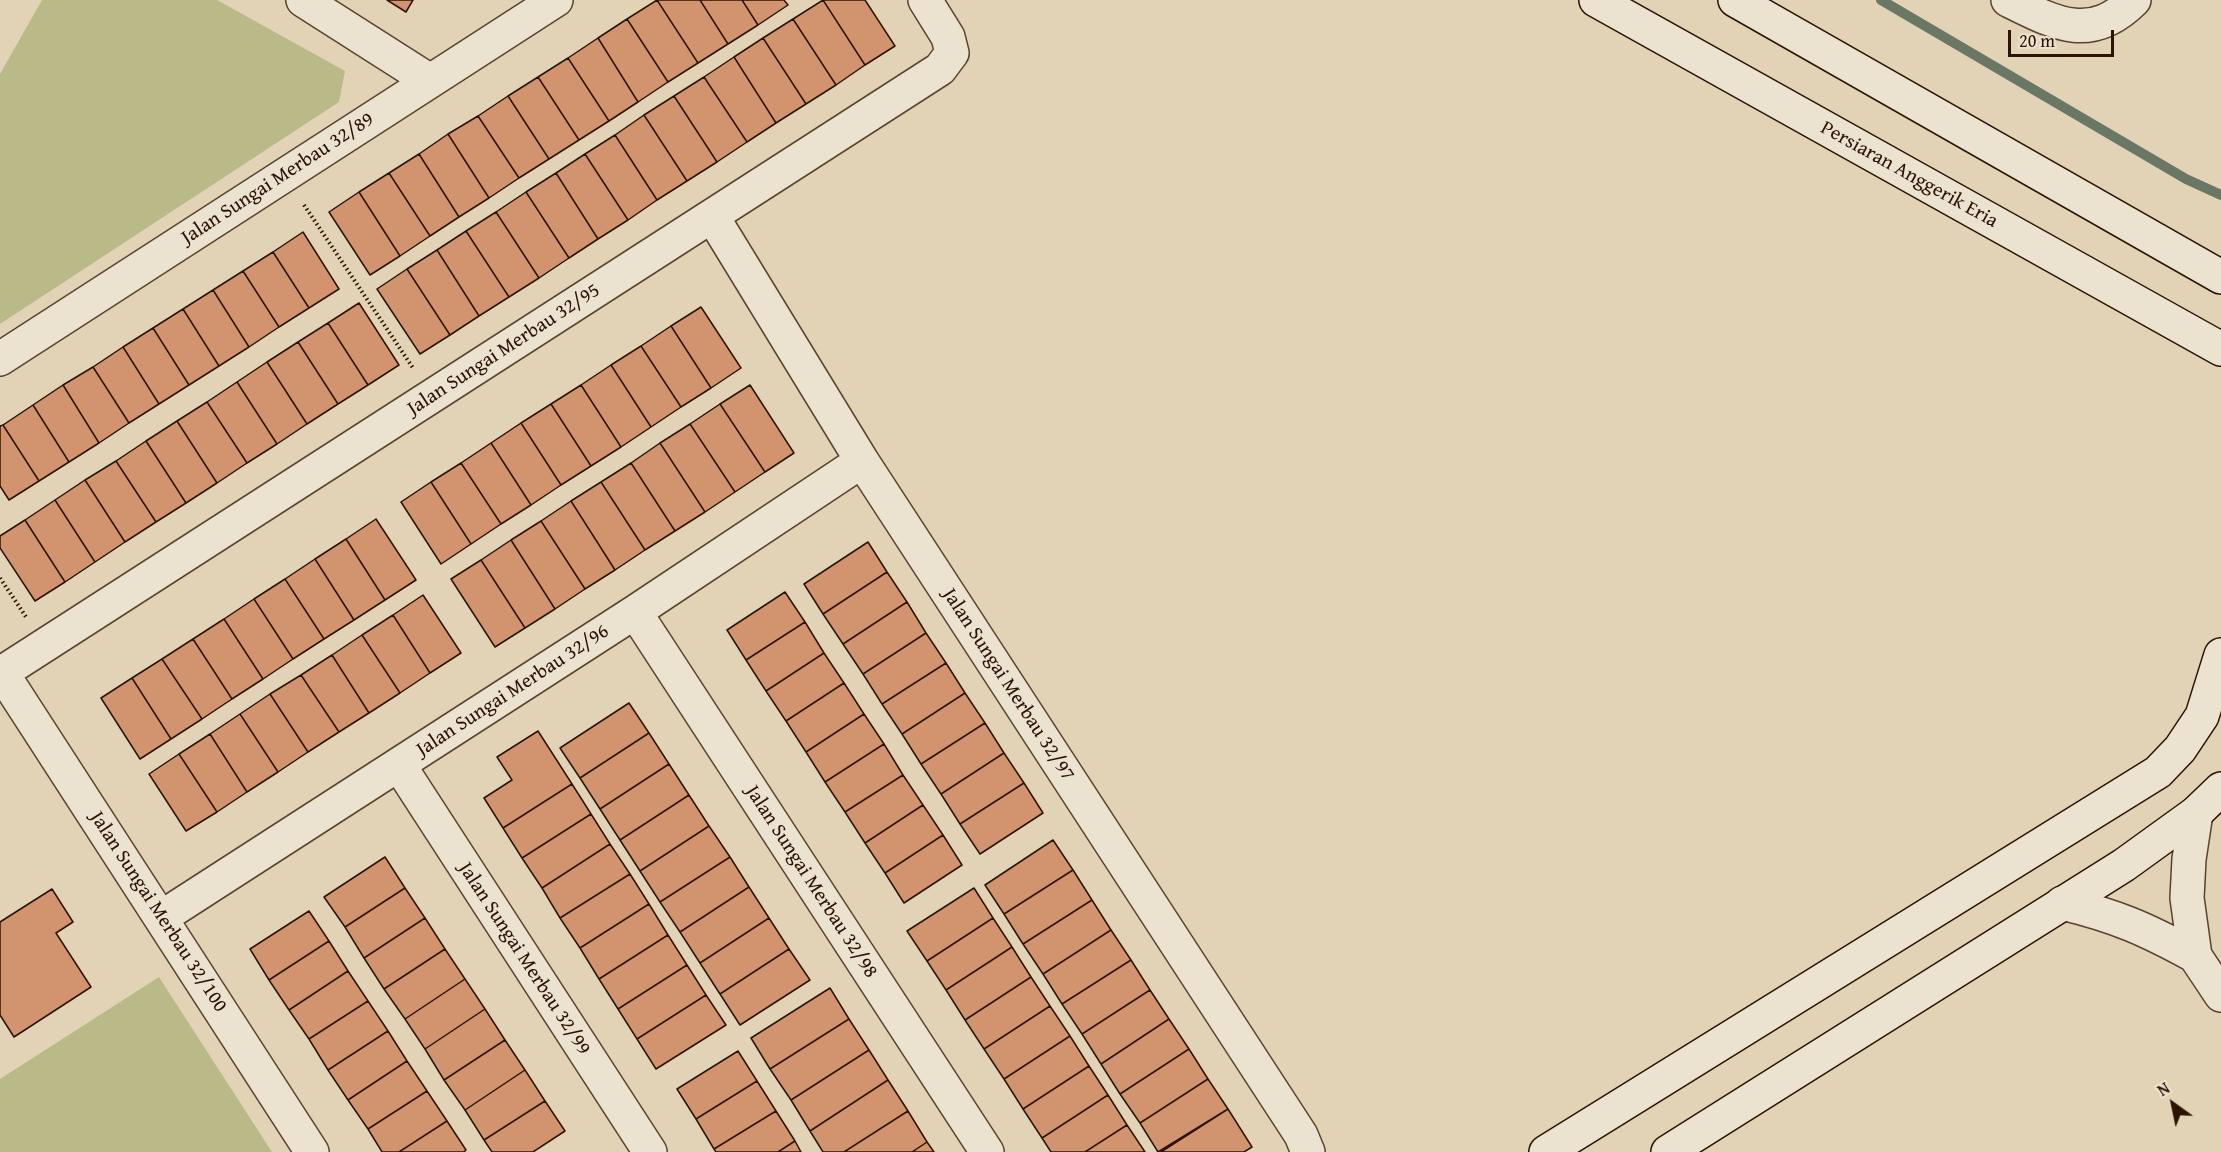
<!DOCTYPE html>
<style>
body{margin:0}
#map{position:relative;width:2221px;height:1152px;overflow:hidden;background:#e2d3b6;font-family:"Gentium Book Plus",serif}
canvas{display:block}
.north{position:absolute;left:2143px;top:1074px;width:60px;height:60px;-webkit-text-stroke:4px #ece2d0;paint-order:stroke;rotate:327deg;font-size:16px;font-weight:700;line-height:24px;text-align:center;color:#2b1300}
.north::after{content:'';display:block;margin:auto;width:21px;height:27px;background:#2b1300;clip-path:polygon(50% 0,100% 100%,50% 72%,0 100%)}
.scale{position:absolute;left:2008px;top:30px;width:106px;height:27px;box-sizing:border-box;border:3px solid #2b1300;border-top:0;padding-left:8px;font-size:18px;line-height:21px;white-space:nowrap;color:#2b1300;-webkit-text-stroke:4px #ece2d0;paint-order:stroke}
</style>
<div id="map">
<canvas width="2221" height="1152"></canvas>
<div class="north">N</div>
<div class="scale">20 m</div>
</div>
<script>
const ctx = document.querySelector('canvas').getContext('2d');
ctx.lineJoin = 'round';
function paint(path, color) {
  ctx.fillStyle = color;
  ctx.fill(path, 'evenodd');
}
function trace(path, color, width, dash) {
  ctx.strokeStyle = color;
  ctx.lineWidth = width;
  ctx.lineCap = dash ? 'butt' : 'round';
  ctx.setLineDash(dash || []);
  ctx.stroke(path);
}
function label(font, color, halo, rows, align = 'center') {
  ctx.font = font + ' "Gentium Book Plus",serif';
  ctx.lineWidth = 4.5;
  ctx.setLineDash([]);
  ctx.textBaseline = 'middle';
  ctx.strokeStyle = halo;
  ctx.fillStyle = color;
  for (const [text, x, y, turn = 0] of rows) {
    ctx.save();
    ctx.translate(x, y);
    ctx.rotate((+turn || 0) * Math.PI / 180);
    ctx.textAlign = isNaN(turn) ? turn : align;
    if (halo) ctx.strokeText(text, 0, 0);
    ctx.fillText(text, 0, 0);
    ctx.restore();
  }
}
paint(new Path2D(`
 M42,0H217L345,71L339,102L0,324V74Z
 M159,977L272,1152H0V1079Z`), '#baba89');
trace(new Path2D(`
 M1881,0L2186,179L2221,195`), '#6b7765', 10);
const building = new Path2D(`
 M387,0H413L406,12Z
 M657,0H700L728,44L698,63Z
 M657,0L698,63L668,82L627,19Z
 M700,0H742L758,25L728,44Z
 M742,0H784L788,5L758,25Z
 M823,0H865L895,46L865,65Z
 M823,0L865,65L836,85L793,19Z
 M627,19L668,82L638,102L598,38Z
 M793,19L836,85L806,104L763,38Z
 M598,38L638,102L609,121L568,58Z
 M763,38L806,104L776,123L734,57Z
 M734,57L776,123L747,142L704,77Z
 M568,58L609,121L579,140L538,77Z
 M538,77L579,140L549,159L508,96Z
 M704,77L747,142L717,162L674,96Z
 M508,96L549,159L519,178L478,116Z
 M674,96L717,162L687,181L644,115Z
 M644,115L687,181L657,200L615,135Z
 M478,116L519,178L489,198L448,134Z
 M448,134L489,198L459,217L419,154Z
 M615,135L657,200L628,220L585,154Z
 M419,154L459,217L430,236L389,173Z
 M585,154L628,220L598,239L556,173Z
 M389,173L430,236L400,256L359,192Z
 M556,173L598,239L569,258L526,192Z
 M359,192L400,256L370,275L329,212Z
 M526,192L569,258L539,278L496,212Z
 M496,212L539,278L509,297L466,231Z
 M466,231L509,297L479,316L437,250Z
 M303,232L339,289L309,308L273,252Z
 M437,250L479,316L450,335L407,269Z
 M273,252L309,308L279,327L243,271Z
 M407,269L450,335L420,354L377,289Z
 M243,271L279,327L249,347L213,290Z
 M213,290L249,347L219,366L183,309Z
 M359,303L399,365L368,385L328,323Z
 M701,307L741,368L711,388L671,326Z
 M183,309L219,366L189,385L153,328Z
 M328,323L368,385L338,404L298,342Z
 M671,326L711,388L681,407L641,346Z
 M153,328L189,385L159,404L123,347Z
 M298,342L338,404L307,424L267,362Z
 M641,346L681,407L651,427L611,365Z
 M123,347L159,404L129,423L93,367Z
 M267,362L307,424L277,444L237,382Z
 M611,365L651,427L621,447L581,385Z
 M93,367L129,423L99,443L63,385Z
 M237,382L277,444L247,463L207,402Z
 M63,385L99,443L69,462L33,405Z
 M581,385L621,447L591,466L551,404Z
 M750,385L794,453L765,472L720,404Z
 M207,402L247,463L217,483L177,421Z
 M551,404L591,466L561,485L521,423Z
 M720,404L765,472L735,492L690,424Z
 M33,405L69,462L39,481L3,425Z
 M177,421L217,483L186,503L146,441Z
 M521,423L561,485L531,505L491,443Z
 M690,424L735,492L705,512L660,443Z
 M3,425L39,481L9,500L0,486V426Z
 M146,441L186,503L156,522L116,461Z
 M491,443L531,505L501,524L461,463Z
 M660,443L705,512L675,531L631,463Z
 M116,461L156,522L125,542L85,480Z
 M461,463L501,524L471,544L431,482Z
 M631,463L675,531L645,550L601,482Z
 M85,480L125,542L95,562L55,500Z
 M431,482L471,544L441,564L401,502Z
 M601,482L645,550L615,570L571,501Z
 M55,500L95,562L65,582L25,520Z
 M571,501L615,570L585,589L541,521Z
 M376,519L416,580L385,600L346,539Z
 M25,520L65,582L35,601L0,548V536Z
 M541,521L585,589L555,609L511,540Z
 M346,539L385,600L354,620L315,559Z
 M511,540L555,609L525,628L481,560Z
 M868,542L887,572L823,614L804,584Z
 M315,559L354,620L324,639L285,579Z
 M481,560L525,628L495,647L451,579Z
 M887,572L907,602L843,644L823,614Z
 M285,579L324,639L293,659L254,599Z
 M785,592L805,622L746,660L727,630Z
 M423,595L461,653L430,673L393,615Z
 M254,599L293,659L263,679L224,619Z
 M907,602L926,633L863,674L843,644Z
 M393,615L430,673L400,693L362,635Z
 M224,619L263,679L232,699L193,639Z
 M805,622L824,653L766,691L746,660Z
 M926,633L946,663L882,704L863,674Z
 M362,635L400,693L369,713L332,655Z
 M193,639L232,699L202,719L162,659Z
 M824,653L844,683L786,721L766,691Z
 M332,655L369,713L339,732L301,675Z
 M162,659L202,719L171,739L132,678Z
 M946,663L965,693L902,734L882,704Z
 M301,675L339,732L308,752L270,694Z
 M132,678L171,739L140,759L101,698Z
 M844,683L864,714L806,752L786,721Z
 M965,693L985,723L921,764L902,734Z
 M270,694L308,752L278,772L240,714Z
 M629,703L649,733L580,778L560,748Z
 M240,714L278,772L247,792L210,734Z
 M864,714L884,744L825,782L806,752Z
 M985,723L1004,753L941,794L921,764Z
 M538,731L572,784L503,828L484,798L512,780L497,757Z
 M649,733L669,764L600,809L580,778Z
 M210,734L247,792L217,812L179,754Z
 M884,744L903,775L845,812L825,782Z
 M1004,753L1024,783L960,824L941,794Z
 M179,754L217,812L186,831L149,774Z
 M669,764L689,795L620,840L600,809Z
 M903,775L923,805L865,843L845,812Z
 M1024,783L1043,813L980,854L960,824Z
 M572,784L591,814L522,858L503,828Z
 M689,795L709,826L640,871L620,840Z
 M923,805L943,835L885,873L865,843Z
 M591,814L610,844L542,888L522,858Z
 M709,826L730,857L660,902L640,871Z
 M943,835L962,865L904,903L885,873Z
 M1053,840L1073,870L1004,914L985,885Z
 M610,844L630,874L560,918L542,888Z
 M385,857L405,888L345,927L324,897Z
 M730,857L749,887L680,932L660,902Z
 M1073,870L1092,900L1023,944L1004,914Z
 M630,874L649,904L580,948L560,918Z
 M749,887L769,918L700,963L680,932Z
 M405,888L425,918L364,958L345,927Z
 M974,888L993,918L927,961L907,931Z
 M52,889L73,922L56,933L91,987L14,1037L0,1015V922Z
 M1092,900L1111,930L1043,974L1023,944Z
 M649,904L668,935L599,979L580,948Z
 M309,911L329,941L269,980L250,949Z
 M425,918L445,949L384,989L364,958Z
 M769,918L789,949L720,994L700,963Z
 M993,918L1012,947L946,990L927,961Z
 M1111,930L1131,960L1062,1004L1043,974Z
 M668,935L687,965L618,1009L599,979Z
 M329,941L348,971L289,1010L269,980Z
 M1012,947L1031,977L965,1020L946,990Z
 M445,949L465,979L405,1019L384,989Z
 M789,949L810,980L740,1025L720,994Z
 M1131,960L1150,990L1082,1034L1062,1004Z
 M687,965L706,995L637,1039L618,1009Z
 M348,971L368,1001L309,1039L289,1010Z
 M1031,977L1050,1006L984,1049L965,1020Z
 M465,979L485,1009L425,1049L405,1019Z
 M830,988L849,1019L770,1069L751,1038Z
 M1150,990L1169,1019L1101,1064L1082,1034Z
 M706,995L726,1025L656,1069L637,1039Z
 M368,1001L388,1031L328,1070L309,1039Z
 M1050,1006L1070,1036L1004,1079L984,1049Z
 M485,1009L505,1040L444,1080L425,1049Z
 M849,1019L869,1050L791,1100L770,1069Z
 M1169,1019L1189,1049L1120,1094L1101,1064Z
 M388,1031L407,1061L348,1100L328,1070Z
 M1070,1036L1089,1066L1023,1109L1004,1079Z
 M505,1040L525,1070L465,1110L444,1080Z
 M1189,1049L1208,1079L1140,1123L1120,1094Z
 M869,1050L888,1080L810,1131L791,1100Z
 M738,1051L757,1081L696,1119L677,1089Z
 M407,1061L427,1091L368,1129L348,1100Z
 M1089,1066L1108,1095L1042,1138L1023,1109Z
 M525,1070L545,1101L484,1140L465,1110Z
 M1208,1079L1228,1109L1158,1152L1140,1123Z
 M888,1080L908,1111L844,1152H823L810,1131Z
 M757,1081L776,1111L714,1149L696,1119Z
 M427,1091L447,1121L399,1152H382L368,1129Z
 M1108,1095L1127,1125L1085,1152H1051L1042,1138Z
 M545,1101L565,1131L533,1152H492L484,1140Z
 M1228,1109L1252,1147L1244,1152H1161Z
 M776,1111L795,1141L778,1152H716L714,1149Z
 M908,1111L927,1142L912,1152H844Z
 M447,1121L466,1150L464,1152H399Z
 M1127,1125L1145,1152H1085Z
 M795,1141L801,1152H778Z
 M927,1142L934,1152H912Z`);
paint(building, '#d1946e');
trace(building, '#2b1300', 1.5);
const minor = new Path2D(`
 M303,0L430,81
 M2008,0C2056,24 2091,43 2134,0
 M712,216L862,461L1301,1135L1308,1152
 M0,359L556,0
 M635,612L987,1152
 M2,673L312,1152
 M0,674L940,69L952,53L948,37L925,0
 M399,765L650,1152
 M2196,813L2189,859L2187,898L2195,956L2221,995
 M2062,903C2116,916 2146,929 2195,956
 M162,917L635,612L862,461`);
const secondary = new Path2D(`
 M1596,0L2221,349
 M1735,0L2221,277
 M1546,1152L2158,772L2180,749L2202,716L2221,655
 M1668,1152L2124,865L2196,813L2221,789`);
trace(minor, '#59432e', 36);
trace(secondary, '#2b1300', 36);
trace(new Path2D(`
 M304,205L413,368
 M0,578L26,617`), '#2b1300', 4, [1.5, 3]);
trace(minor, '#ece2d0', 33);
trace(secondary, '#ece2d0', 33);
label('20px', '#2b1300', '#ece2d0', [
 ["Persiaran Anggerik Eria",1909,175,29],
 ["Jalan Sungai Merbau 32/89",278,179,-33],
 ["Jalan Sungai Merbau 32/95",504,350,-33],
 ["Jalan Sungai Merbau 32/97",1008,685,57],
 ["Jalan Sungai Merbau 32/96",513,691,-33],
 ["Jalan Sungai Merbau 32/98",811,882,57],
 ["Jalan Sungai Merbau 32/100",158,912,57],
 ["Jalan Sungai Merbau 32/99",524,959,57]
]);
</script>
